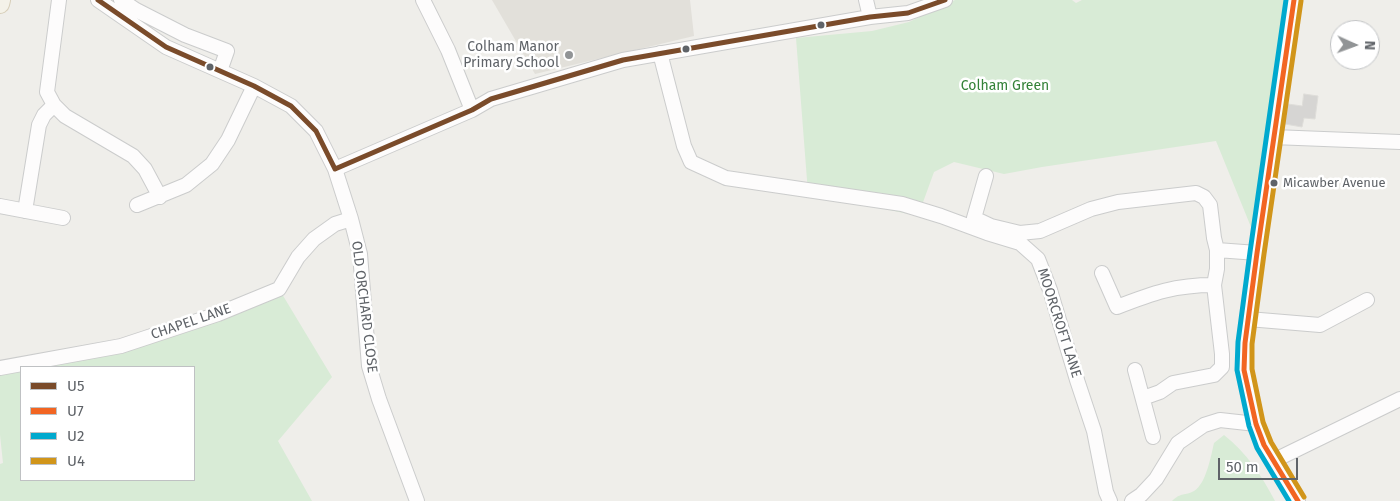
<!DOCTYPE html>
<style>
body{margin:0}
#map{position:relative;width:1400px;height:501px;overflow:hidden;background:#efeeea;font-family:"Fira Sans",sans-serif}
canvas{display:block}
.legend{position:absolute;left:20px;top:366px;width:175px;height:115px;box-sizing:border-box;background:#fff;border:1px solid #bfc1c3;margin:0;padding:6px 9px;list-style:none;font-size:15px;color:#5f6368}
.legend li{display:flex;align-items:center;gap:10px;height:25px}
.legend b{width:25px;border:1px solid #bfc1c3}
.north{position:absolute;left:1330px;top:20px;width:50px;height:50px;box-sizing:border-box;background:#fff;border:1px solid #bfc1c3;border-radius:50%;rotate:92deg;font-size:14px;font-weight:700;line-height:20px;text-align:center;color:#5f6368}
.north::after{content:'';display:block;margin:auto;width:18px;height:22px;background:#919496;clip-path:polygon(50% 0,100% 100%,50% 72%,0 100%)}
.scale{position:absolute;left:1218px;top:458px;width:80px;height:22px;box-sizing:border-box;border:2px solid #5f6368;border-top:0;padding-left:6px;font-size:15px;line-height:18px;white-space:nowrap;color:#5f6368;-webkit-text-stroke:4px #fff;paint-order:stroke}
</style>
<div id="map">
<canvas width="1400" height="501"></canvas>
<ul class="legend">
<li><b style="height:6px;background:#7a4b2a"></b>U5</li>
<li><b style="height:6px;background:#f26522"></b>U7</li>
<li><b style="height:6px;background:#00a9ce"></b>U2</li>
<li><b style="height:6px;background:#d1951a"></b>U4</li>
</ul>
<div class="north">N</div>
<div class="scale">50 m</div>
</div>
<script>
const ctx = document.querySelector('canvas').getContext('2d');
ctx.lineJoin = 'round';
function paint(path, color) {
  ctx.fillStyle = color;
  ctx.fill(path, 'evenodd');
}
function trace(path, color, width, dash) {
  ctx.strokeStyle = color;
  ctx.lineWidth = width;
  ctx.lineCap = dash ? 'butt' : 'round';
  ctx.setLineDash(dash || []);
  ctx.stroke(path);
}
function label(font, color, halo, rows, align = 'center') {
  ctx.font = font + ' "Fira Sans",sans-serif';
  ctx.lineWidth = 5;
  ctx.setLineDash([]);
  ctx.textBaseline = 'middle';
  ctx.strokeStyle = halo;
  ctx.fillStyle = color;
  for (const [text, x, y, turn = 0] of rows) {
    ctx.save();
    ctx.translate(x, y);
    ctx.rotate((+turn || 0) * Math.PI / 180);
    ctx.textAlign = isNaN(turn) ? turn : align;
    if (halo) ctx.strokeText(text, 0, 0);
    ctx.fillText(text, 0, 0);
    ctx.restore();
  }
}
paint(new Path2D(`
 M492,0H690L694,36L535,74Z`), '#e2e0da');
paint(new Path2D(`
 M955,0H1072L1076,3L1082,0H1285L1253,232L1216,141L1042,167L1004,174L954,162L934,172L918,216L808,193L796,38L872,31L909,22Z
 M279,289L332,377L278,441L312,501H0V464L3,463L0,435V368L121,346ZM21,367H194V480H21Z
 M1224,435C1246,452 1262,476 1275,501H1172C1181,492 1185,496 1194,491C1206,484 1211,456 1214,443Z`), '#d8ebd6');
const building = new Path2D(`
 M1304,94L1318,96L1315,119L1304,118L1302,127L1285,124L1288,104L1302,106Z`);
paint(building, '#d6d5d3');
trace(building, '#deddd9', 1);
const minor = new Path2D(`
 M59,0L47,92L54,105L65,116L133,156L145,169L160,197
 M98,0L166,47L254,86L291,106L316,131L335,169L351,219L360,254L369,366L379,399L417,501
 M121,0L136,10L185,35L227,51L220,71
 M423,0L448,50L472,110
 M866,0L870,17
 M1294,0L1257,253L1245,343L1244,370L1256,424L1264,445L1298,501
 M660,53L684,146L691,162L726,178L902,204L941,216L987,233L1020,243L1038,259L1050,290L1077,380L1094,431L1106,492L1110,501
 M1273,137L1400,142
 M335,169L472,110L491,99L623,60L870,17L908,13L945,0
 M986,176L974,218L991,226L1020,233L1040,231L1091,209L1118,202L1196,193L1204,197L1210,205L1214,238L1217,250V269L1214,285L1222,354V367L1214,375L1173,383L1160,392L1143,398
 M137,205L186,185L212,164L228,140L254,86
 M0,206L63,218
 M25,211L39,125L44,115L54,105
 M1217,250L1257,253
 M1102,273L1117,307C1153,293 1175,285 1214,285
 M1248,319L1320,325L1367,300
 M0,368L121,346L218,314L279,289L298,257L314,239L335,224L351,219
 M1135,370L1153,437
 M1273,461L1400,399
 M1132,501L1141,495L1156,479L1178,443L1204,425L1220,420L1256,424`);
const major = new Path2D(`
 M0,4L1,0`);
trace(minor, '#cbcccc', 16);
trace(major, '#d7ceb8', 20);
trace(minor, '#fdfcfc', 14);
trace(major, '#f4f2e9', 18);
trace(new Path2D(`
 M98,0L166,47L254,86L291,106L316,131L335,169
 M335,169L472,110L491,99L623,60L870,17L908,13L945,0`), '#7a4b2a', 5);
trace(new Path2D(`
 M1294,0L1257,253L1245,343L1244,370L1256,424L1264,445L1298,501`), '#f26522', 5);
trace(new Path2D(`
 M1286,0L1250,252L1238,342L1237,370L1249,426L1257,448L1289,501`), '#00a9ce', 5);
trace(new Path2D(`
 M1301,1L1264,254L1252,344V369L1263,422L1271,442L1304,497`), '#d1951a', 5);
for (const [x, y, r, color] of [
 [821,25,4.5,"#5f6368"],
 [686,49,4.5,"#5f6368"],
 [569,55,5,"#919496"],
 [210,67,4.5,"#5f6368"],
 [1274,183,4.5,"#5f6368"]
]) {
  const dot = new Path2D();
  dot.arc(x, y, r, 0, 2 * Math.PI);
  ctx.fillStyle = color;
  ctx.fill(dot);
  trace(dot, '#fff', 2);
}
label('13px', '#5f6368', '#fff', [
 ["Micawber Avenue",1283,183]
], 'left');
label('14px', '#5f6368', '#fff', [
 ["Colham Manor",559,47],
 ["Primary School",559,63]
], 'right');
label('14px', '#348238', '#fff', [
 ["Colham Green",1005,86]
]);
label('14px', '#5f6368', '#fff', [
 ["OLD ORCHARD CLOSE",364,307,83],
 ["CHAPEL LANE",191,322,-19],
 ["MOORCROFT LANE",1059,323,72]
]);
</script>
